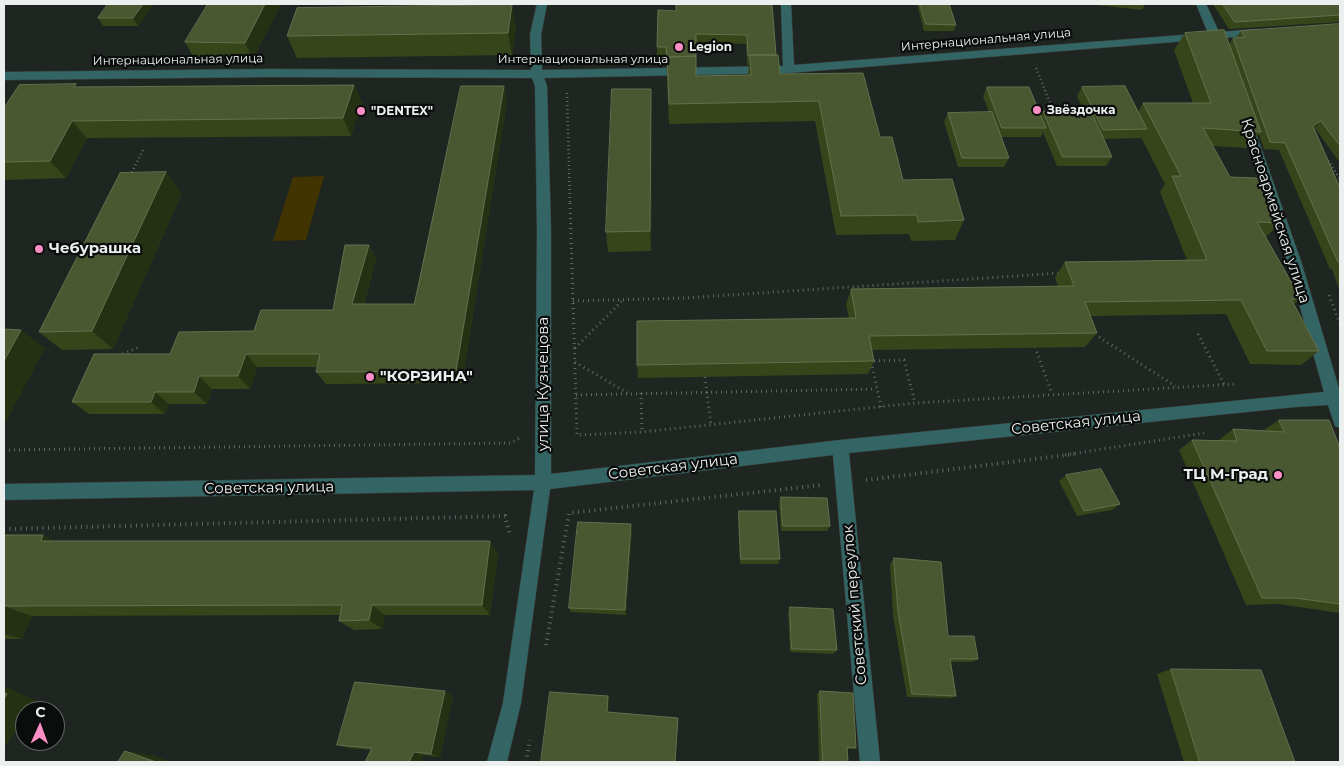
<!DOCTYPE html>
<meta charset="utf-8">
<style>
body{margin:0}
#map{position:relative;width:1344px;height:766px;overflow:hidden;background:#1f2521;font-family:Montserrat,sans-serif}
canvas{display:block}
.frame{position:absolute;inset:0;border:5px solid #ebefed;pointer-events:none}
.north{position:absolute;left:15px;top:701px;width:50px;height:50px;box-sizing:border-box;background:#0b0d0c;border:1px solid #656766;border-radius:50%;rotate:2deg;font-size:14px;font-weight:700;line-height:20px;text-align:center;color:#ebefed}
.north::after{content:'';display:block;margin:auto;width:18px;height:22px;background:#fa8fc6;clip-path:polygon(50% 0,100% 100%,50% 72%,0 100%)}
</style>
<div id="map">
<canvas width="1344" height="766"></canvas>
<div class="frame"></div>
<div class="north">С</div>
</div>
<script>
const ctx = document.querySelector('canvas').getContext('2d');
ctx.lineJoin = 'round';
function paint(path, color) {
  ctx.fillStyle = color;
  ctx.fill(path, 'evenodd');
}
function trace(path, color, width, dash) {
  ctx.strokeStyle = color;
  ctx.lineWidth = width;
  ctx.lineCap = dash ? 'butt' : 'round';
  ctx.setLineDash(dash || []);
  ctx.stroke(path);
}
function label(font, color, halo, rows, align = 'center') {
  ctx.font = font + ' Montserrat,sans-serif';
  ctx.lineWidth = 4.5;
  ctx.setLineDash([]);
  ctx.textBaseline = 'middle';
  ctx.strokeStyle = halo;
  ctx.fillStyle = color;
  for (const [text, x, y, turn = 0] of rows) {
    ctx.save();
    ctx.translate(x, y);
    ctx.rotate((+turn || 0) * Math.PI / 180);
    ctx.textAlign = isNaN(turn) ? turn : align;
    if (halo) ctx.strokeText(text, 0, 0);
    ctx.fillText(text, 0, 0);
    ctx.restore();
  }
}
paint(new Path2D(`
 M324,176L306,240L273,241L293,177Z`), '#423400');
const minor = new Path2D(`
 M537,4H547L541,35L542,70L783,66L781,4H791L794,65L1208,33L1196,4H1206L1219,32L1258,29L1263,32L1258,35L1222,38L1223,42L1218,45L1214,44L1211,39L789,73L544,78L547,86L551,231V474L840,440L1324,392L1287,261L1240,122L1246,118L1252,122L1301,261L1340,392V428L1335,426L1328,405L1295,407L849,453L880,762H860L833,455L550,489L521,703L507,762H487L503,703L534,490L4,500V484L535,475L537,231L535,86L532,78L268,77L4,80V72L268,69L531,70L530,35Z`);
trace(minor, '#3c413e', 1);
trace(new Path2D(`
 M1036,68L1052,108
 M567,93L570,204
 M1326,157L1340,179
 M130,176L144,148`), '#626864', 2.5, [1, 3]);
trace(new Path2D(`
 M570,203L577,435L642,432L915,403L1236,384
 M1329,295L1340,324
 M573,301L684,298L1061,273
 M1198,334L1224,384
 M1099,337L1175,386
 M1035,347L1052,394
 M575,348L623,300
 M118,356L140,347
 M575,362L629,394
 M705,377L711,425
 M641,393L642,432
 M576,395L876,389
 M881,407L871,361L904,360L915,403
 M4,450L511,443L521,437
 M1065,455L1204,433`), '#626864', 3, [1, 4]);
trace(new Path2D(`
 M866,480L1075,454
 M4,529L505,516L510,535
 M546,645L569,513L822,485
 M526,762L530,740`), '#626864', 4, [1, 4.5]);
paint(minor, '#336564');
paint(new Path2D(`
 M154,4L138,26H103L98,18Z
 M281,4L253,59L194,58L185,42Z
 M772,4L776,55L780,74L880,137L903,180L964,220L955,240L911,241L909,234L836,235L815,121L669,124L666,56H657V47L676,11ZM696,42L746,44L747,65H749L748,75L696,76Z
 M917,4H949L956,25L954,31H924Z
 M1089,4H1145L1142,10Z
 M1213,4H1340V22L1229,29Z
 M1340,24V163L1315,128H1314L1340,188V292L1332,269H1330L1279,150L1264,149L1259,134L1247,148L1212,146L1230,177L1280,223L1266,237L1301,299L1294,304L1319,351L1301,365L1250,364L1226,314L1091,316L1097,333L1085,347L872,350L874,361L868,374L638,378L637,365L849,318L846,304L851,289L1058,286L1055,277L1065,262L1187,260L1160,192L1165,184L1141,137V138L1104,139L1112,157L1106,166H1057L1043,132L1041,137H1001L1009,158L1004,167H958L944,122L948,113L989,112L983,96L987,87L1041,116L1043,111H1084L1077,96L1082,87L1138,112L1143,103H1193L1174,50L1185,33L1229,44L1233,38H1236L1241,31Z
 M516,28L512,55L297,58L287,36Z
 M354,85L362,102L351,136L87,138L66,178L4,180V108L79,87Z
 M504,86L507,101L462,383L326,384L316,372L317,367H257L250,389H212L207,404H169L165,414H89L72,402L170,354L333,310L369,245L376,259L364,304H414Z
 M652,110L651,251L608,252L606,232Z
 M182,193L113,349L62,350L39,332Z
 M1279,420L1340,448V613L1278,604L1246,605L1179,450L1192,440L1220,441V439L1233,429L1265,431L1264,430Z
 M1066,475L1120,504L1112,510L1077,516L1059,481Z
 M781,497L830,526L827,531H781L779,503Z
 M739,511L780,559L778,564H740L738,517Z
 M632,530L626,615L571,612L569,608Z
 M4,535L57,541L498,553L490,615H385L382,629L354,630L339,621L340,615L32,616L22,639H4Z
 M894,558L948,636L978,659L972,662H951L956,696L951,698L907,697L893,615L890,564Z
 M790,607L837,650L833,654L790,652L788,612Z
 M1171,669L1295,762H1184L1157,674Z
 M820,691L856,748L853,749H847L848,762H819L817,694Z
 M453,696L440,757L423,755L420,762H365L371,750L349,748L337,745Z`), '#37461a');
paint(new Path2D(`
 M143,4H154L138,26L133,18Z
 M265,4H281L253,59L245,43Z
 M512,5L516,28L512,55L508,33Z
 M354,85L362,102L351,136L343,118Z
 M504,86L507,101L462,383L456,371Z
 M651,89L652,110L651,251L650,231Z
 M72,121L87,138L66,178L50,161Z
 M1321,121L1315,128L1306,133L1313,126Z
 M166,172L182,193L113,349L92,331Z
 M369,245L376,259L360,317L352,304Z
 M21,330L45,348L4,426V361Z
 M246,354L257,367L250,389L238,376Z
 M199,376L212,389L207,404L194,392Z
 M155,392L169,404L165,414L151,402Z
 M631,524L632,530L626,615L625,610Z
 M43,535L70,547L41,541Z
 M490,541L498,553L490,615L482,605Z
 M372,605L385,615L382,629L369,620Z
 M4,606L32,616L22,639L4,634Z
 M4,686L37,701L30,711H25V718L4,748Z
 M445,691L453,696L440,757L431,754Z
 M608,696L610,699L608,716L607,712Z
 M125,751L152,755L172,762H156Z
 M414,752L423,755L420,762H409Z`), '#253113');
const building = new Path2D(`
 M108,4H143L133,18H98Z
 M208,4H265L245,43L185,42Z
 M676,4H772L776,55H750V56H748L747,35L696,34V56L667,57V58L666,47H657L658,10L676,11Z
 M920,4H949L956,25L926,24Z
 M1223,4H1340V15L1235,22Z
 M512,5L508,33L287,36L297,8Z
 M1340,24V146L1321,121L1313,126L1340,188V263V262H1338L1285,143L1270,142L1233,38L1245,37L1241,31Z
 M1224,30L1261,132L1203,128L1230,177L1257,178L1280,223L1257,222L1301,299H1291L1319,351H1267L1241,300L1085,302L1097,333L869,336L874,361L637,365V321L856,318L851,289L1074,286L1065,262L1207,260L1172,176H1181L1143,103H1211L1185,33Z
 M750,55H778L780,74L863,73L880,137H892L903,180L952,179L964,220L918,222L917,215L841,216L819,101L669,104L667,57L696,56V76L751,75Z
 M76,84L74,87L354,85L343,118L72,121L50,161L4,162V108L19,85Z
 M461,86H504L456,371L316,372L320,354H246L238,376H199L194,392H155L151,402H72L94,354H170L179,332L254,331L261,310H333L345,245H369L352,304H414Z
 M1125,86L1147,129L1103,130L1082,87Z
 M987,87H1029L1046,128H1002Z
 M612,89H651L650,231L606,232Z
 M1043,111H1091L1112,157H1063Z
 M992,112L1009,158H962L948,113Z
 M166,172L92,331L39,332L120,173Z
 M4,329L21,330L4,361Z
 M1279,420H1329L1340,448V604L1295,598H1262L1192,440L1237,441L1233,429L1284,432Z
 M1101,469L1120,504L1084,511L1066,475Z
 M781,497L827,498L830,526H783Z
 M739,511H776L780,559H741Z
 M578,522L631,524L625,610L569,608Z
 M4,535H43L41,541H490L482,605H372L369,620L339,621L342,605L4,606Z
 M894,558L941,562L948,636H974L978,659H950L956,696L912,694L898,611Z
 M790,607L833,609L837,650L792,649Z
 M1171,669L1261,670L1295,762H1200Z
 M355,682L445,691L431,754L414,752L409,762H365L372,748L337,745Z
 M820,691L853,693L856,748L847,747L848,762H823Z
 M550,692L608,696L607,712L678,718L675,762H541Z
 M4,693L7,694L4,699Z
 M125,751L156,762H118Z`);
paint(building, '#4a5831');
trace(building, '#63704e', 1);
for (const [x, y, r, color] of [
 [679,47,5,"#fa8fc6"],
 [1037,110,5,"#fa8fc6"],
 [361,111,5,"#fa8fc6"],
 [39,249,5,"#fa8fc6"],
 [370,377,5,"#fa8fc6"],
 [1278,475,5,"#fa8fc6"]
]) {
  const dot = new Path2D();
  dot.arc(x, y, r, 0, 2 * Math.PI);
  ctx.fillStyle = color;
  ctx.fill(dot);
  trace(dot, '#0b0d0c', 2);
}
label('12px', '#ebefed', '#0b0d0c', [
 ["Интернациональная улица",986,40,-5],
 ["Интернациональная улица",583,59],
 ["Интернациональная улица",178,60,-1]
]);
label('bold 12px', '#ebefed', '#0b0d0c', [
 ["Legion",689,47],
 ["Звёздочка",1047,110],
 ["\"DENTEX\"",371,111]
], 'left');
label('15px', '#ebefed', '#0b0d0c', [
 ["Красноармейская улица",1275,211,72],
 ["улица Кузнецова",544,384,-90],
 ["Советская улица",1076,423,-6],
 ["Советская улица",673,467,-7],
 ["Советская улица",269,488,-1],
 ["Советский переулок",855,605,-95]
]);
label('bold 15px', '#ebefed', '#0b0d0c', [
 ["Чебурашка",49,249],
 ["\"КОРЗИНА\"",380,377],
 ["ТЦ М-Град",1268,475,"right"]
], 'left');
</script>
